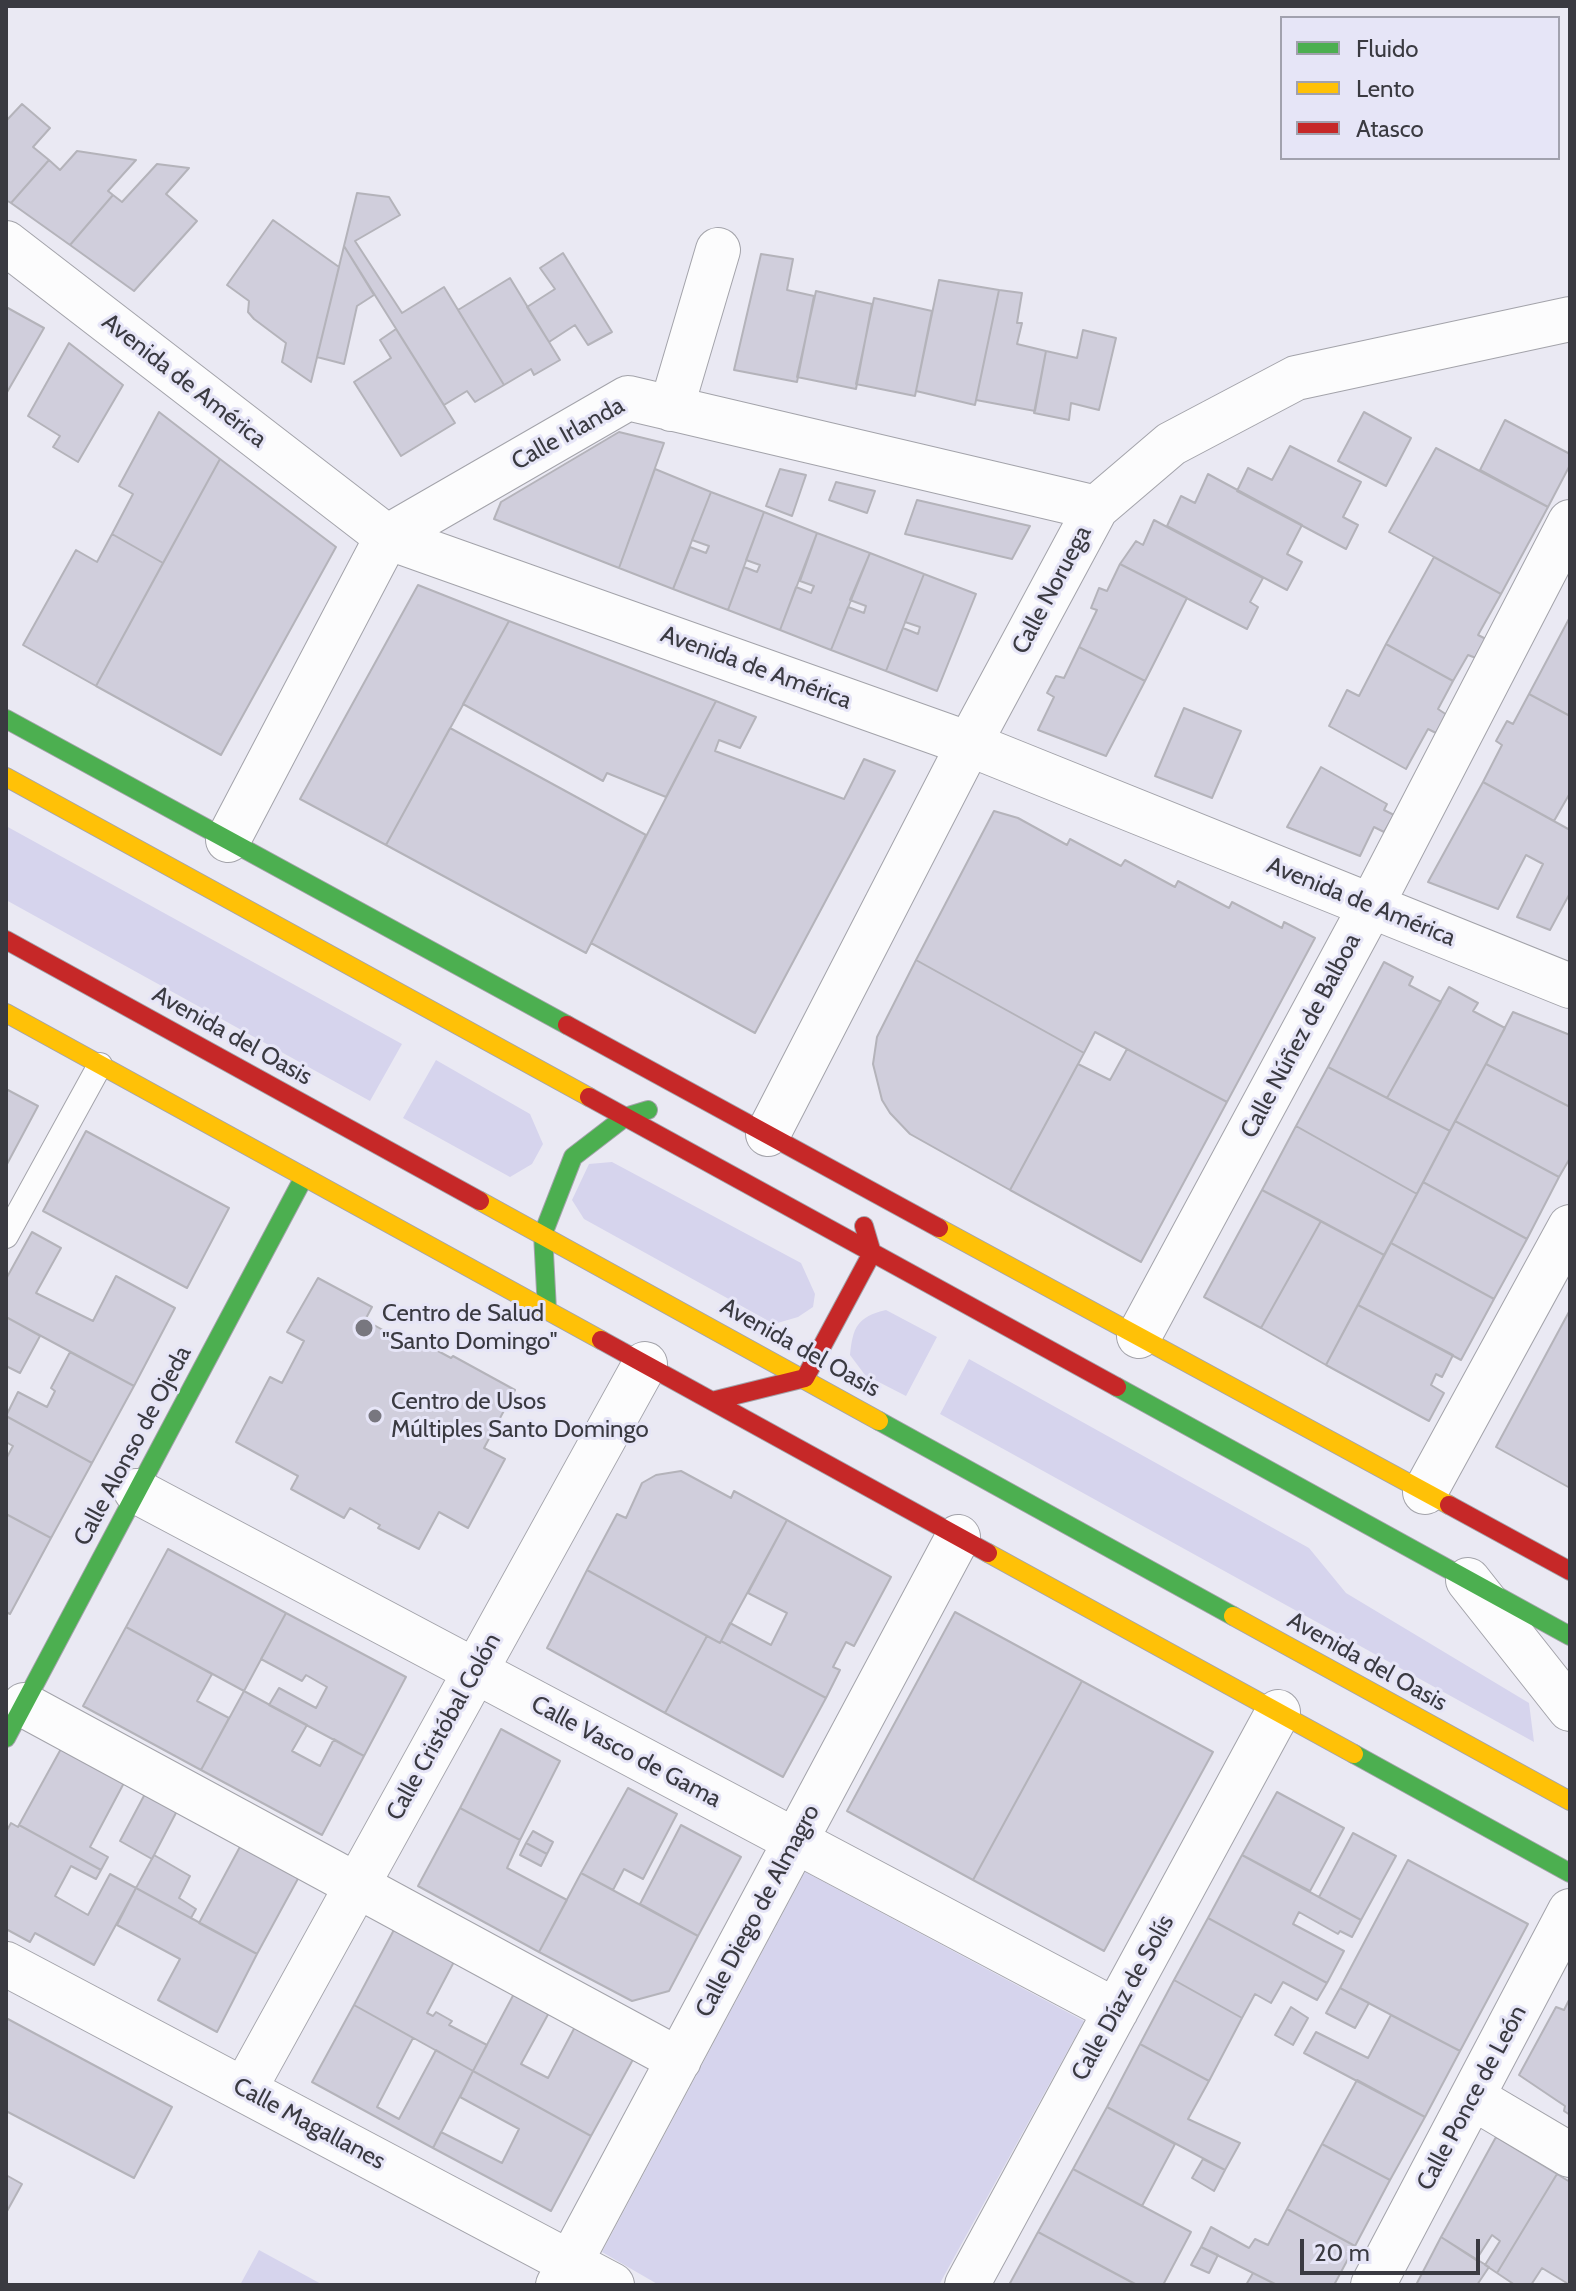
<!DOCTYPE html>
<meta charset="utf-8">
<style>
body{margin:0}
#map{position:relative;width:1576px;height:2291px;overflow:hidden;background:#eae9f3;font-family:Cabin,sans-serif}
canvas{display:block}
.frame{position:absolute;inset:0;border:8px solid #3a3a41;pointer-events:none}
.legend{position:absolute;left:1280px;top:16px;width:280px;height:144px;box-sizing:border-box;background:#e6e5f7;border:2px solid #a1a1ae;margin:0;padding:10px 14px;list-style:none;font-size:24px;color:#3a3a41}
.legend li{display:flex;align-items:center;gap:16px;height:40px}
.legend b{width:40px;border:2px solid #a1a1ae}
.scale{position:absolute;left:1300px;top:2239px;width:180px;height:36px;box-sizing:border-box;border:4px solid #3a3a41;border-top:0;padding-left:10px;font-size:24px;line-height:28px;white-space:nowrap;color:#3a3a41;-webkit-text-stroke:6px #e6e5f7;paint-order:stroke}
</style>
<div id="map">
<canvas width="1576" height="2291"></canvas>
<div class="frame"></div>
<ul class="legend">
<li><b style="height:10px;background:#4caf50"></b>Fluido</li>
<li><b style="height:10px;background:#ffc107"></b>Lento</li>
<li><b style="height:10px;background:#c62828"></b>Atasco</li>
</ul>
<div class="scale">20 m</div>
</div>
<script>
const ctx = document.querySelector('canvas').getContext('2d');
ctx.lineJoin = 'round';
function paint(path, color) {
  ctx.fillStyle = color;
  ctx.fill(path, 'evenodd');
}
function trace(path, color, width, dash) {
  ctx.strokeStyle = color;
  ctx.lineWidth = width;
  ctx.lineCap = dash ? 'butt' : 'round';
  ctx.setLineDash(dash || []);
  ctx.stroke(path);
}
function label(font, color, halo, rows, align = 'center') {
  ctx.font = font + ' Cabin,sans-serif';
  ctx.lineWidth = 6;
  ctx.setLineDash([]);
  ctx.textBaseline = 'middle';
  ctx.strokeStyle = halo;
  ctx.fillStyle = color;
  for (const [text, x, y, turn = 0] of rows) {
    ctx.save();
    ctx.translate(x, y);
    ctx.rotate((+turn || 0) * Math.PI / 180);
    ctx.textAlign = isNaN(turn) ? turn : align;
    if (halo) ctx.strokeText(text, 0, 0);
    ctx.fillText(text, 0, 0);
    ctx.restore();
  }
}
paint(new Path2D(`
 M6,826L402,1044L370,1101L6,900Z
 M436,1060L530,1114L543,1144L532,1164L510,1177L403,1118Z
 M612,1162L801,1263L815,1294L813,1307L798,1317L774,1324L584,1219L572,1200L589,1164Z
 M886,1310L937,1337L906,1396L865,1375L850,1355C853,1327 857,1317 886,1310Z
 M969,1359L1309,1548L1346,1593L1529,1703L1534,1742L940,1414Z
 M805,1872L1084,2021L939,2285H659L602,2252Z
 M259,2250L323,2285H240Z`), '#d6d4ed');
const building = new Path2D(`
 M22,104L50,128L33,147L49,160L11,203L6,200V121Z
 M77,151L136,160L108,191L113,195L70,245L11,203L49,160L60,170Z
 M157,164L189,168L166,194L197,221L134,291L70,245L113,195L122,202Z
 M357,193L389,197L400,215L355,241L402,313L444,287L504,385L475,402L467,391L444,405L344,246Z
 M273,220L339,267L311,382L282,362L286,343L254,319L248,312L249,301L227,285Z
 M344,246L374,295L357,306L344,364L317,357Z
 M563,253L612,332L588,345L575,325L549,342L527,307L555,289L540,268Z
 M761,254L793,259L787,290L814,296L797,382L734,370Z
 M510,278L560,360L534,375L531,369L504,385L458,310Z
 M939,280L999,290L975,405L916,391Z
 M999,290L1022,293L1017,323H1022L1017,344L1046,351L1035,411L976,400Z
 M816,291L872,304L856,389L797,377Z
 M874,298L932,311L915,396L856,384Z
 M6,307L44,328L6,394Z
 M396,329L455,423L401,456L354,382L391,358L380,340Z
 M1083,330L1116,338L1099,410L1071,403L1069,420L1034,413L1046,351L1077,358Z
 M69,343L123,385L78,462L53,447L60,436L28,416Z
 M159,412L220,459L163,563L112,534L133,494L119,486Z
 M1364,412L1411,438L1386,486L1338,461Z
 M1505,420L1570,454V465L1548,507L1480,470Z
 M619,432L664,443L619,568L494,519L501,502Z
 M1290,446L1361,482L1343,517L1358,525L1346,549L1237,491L1248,468L1272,480Z
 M1436,448L1548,507L1501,594L1389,532Z
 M220,459L336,547L221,755L96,686Z
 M655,469L711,492L673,589L619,568Z
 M780,469L806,475L792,516L766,506Z
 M1208,474L1302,525L1287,554L1302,562L1287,590L1167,526L1181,496L1195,503Z
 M836,482L875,491L867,513L829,500Z
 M711,492L764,512L728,610L673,589L690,547L706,553L709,546L692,540Z
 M917,500L1030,526L1012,559L905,534Z
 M764,512L817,533L780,630L728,610L744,567L757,572L760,565L746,560Z
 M1154,520L1263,578L1250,602L1258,607L1247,629L1120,564L1136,541L1143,545Z
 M817,533L870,553L831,650L780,630L796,587L811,593L814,586L800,581Z
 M112,534L163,563L96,686L23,645L76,550L97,562Z
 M870,553L924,574L886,671L831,650L848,607L864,613L866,606L850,600Z
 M1434,557L1501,594L1478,635L1486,639L1476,658L1468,655L1453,681L1386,644Z
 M1120,564L1187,598L1145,681L1079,647L1097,610L1091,608L1099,588L1107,591Z
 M924,574L976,594L937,691L886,671L903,628L918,634L920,627L905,622Z
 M418,585L509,621L386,845L300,799Z
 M1570,617V716L1529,694Z
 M509,621L716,701L666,797L607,773L603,781L463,704Z
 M1386,644L1453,681L1438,709L1447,715L1436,733L1428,729L1406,769L1329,726L1347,690L1359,696Z
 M1079,647L1145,681L1106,756L1038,730L1054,697L1047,693L1056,676L1064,678Z
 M1529,694L1570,716V793L1554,821L1483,782L1502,745L1496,741L1507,721L1513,724Z
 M716,701L756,717L740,748L719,740L715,751L844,799L864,759L895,771L755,1033L591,943Z
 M1184,708L1241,731L1212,798L1155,776Z
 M450,728L646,835L586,953L386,845Z
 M1321,767L1387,804L1384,810L1394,815L1384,832L1374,827L1360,856L1287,827Z
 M1483,782L1570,830V893L1550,930L1517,917L1543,864L1526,855L1498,909L1428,882Z
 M994,811L1018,818L1067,845L1070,839L1121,866L1125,860L1175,887L1178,881L1229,908L1232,902L1282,928L1284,922L1315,938L1227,1102L1095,1032L1084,1053L916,960Z
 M916,960L1084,1053L1010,1190L910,1134L890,1113L882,1100L873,1064L877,1037Z
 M1384,962L1413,977L1409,985L1441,1002L1387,1098L1328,1067Z
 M1449,987L1478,1003L1473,1011L1505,1028L1450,1131L1387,1098Z
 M1513,1012L1570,1035V1107L1486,1064Z
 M1127,1049L1227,1102L1141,1262L1010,1190L1078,1064L1110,1080Z
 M1486,1064L1570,1107V1158L1559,1177L1455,1121Z
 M1328,1067L1450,1131L1417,1194L1296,1126Z
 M6,1089L38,1106L6,1166Z
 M1455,1121L1559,1177L1527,1239L1423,1182Z
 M1296,1126L1417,1194L1384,1255L1262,1190Z
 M86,1131L229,1208L187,1288L43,1211Z
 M1423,1182L1527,1239L1494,1299L1391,1243Z
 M1262,1190L1321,1221L1261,1328L1204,1297Z
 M1321,1221L1384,1255L1326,1365L1261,1328Z
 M32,1232L61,1248L36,1293L93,1321L116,1276L175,1308L134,1386L6,1317V1279Z
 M1391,1243L1494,1299L1461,1360L1358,1305Z
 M318,1278L372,1307L365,1320L406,1343L410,1336L451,1358L453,1356L515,1390L484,1448L505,1459L468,1528L439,1512L419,1549L378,1528L380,1525L350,1508L344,1518L291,1489L298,1476L236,1442L270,1377L282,1383L304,1341L287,1332Z
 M1358,1305L1453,1355L1442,1377L1436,1374L1431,1385L1444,1393L1429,1421L1326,1365Z
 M1570,1310V1488L1496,1447Z
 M6,1317L40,1336L20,1373L6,1366Z
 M70,1352L134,1386L92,1463L6,1416L18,1392L47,1407L55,1391L51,1388Z
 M6,1416L92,1463L51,1538L6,1514V1459L13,1446L6,1442Z
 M681,1471L731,1498L734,1491L787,1520L720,1643L587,1570L617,1514L626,1518L642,1483L656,1475Z
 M6,1514L51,1538L10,1614L6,1612Z
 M787,1520L891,1577L854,1646L846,1642L833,1667L840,1670L826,1698L721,1641L730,1623L771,1645L787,1613L748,1593Z
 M168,1549L286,1613L244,1691L126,1627Z
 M587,1570L707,1636L665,1713L547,1648Z
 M955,1612L1082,1681L973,1880L847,1811Z
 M286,1613L406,1677L364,1756L269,1705L279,1688L316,1708L327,1687L306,1675L302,1681L261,1659Z
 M126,1627L212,1674L197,1701L229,1718L201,1770L83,1706Z
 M707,1636L720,1643L721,1641L826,1698L783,1777L665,1713Z
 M1082,1681L1213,1752L1104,1951L973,1880Z
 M244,1691L307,1725L292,1751L320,1766L334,1739L364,1756L322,1835L201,1770Z
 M501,1729L560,1761L520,1840L460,1808Z
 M62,1747L125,1781L90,1847L108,1857L101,1870L19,1825Z
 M628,1788L677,1814L643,1879L624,1869L613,1890L581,1873Z
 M146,1792L178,1809L152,1859L120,1841Z
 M1277,1792L1344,1828L1310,1891L1242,1855Z
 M460,1808L520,1840L507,1868L567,1900L539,1952L418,1886Z
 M11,1823L18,1827L19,1825L101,1870L96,1879L71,1866L55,1896L88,1915L110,1874L136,1888L94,1965L35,1933L30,1942L6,1929V1832Z
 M681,1825L741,1857L698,1936L640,1904Z
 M533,1831L553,1842L547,1854L526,1843Z
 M1353,1833L1396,1856L1361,1920L1319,1897Z
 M242,1843L300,1875L257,1954L199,1923Z
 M526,1843L547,1854L541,1866L520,1855Z
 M154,1855L190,1876L179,1898L196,1909L191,1918L136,1888Z
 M1242,1855L1361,1920L1352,1937L1340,1931L1338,1934L1299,1912L1293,1924L1344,1951L1327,1983L1208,1918Z
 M1408,1860L1528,1924L1460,2051L1340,1988Z
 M581,1873L698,1936L669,1991L632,2001L539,1952Z
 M136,1888L257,1954L217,2032L158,2000L180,1959L117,1925Z
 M1208,1918L1327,1983L1317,2000L1283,1982L1271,2003L1255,1994L1242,2018L1174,1980Z
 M396,1926L456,1958L427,2013L433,2016L436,2012L452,2021L449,2025L487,2045L473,2071L354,2005Z
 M1174,1980L1242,2018L1209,2081L1140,2044Z
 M1340,1988L1369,2003L1355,2028L1326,2013Z
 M516,1990L551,2009L521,2064L548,2078L577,2023L636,2054L591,2136L473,2071Z
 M1570,1998V2115L1564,2111L1565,2106L1519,2075L1556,2007L1564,2010Z
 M354,2005L413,2038L377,2107L399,2119L436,2050L473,2071L433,2148L312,2082Z
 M1291,2007L1308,2018L1293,2045L1275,2035Z
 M1391,2015L1460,2051L1425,2117L1304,2053L1316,2032L1368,2058Z
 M6,2018L172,2107L134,2178L6,2111Z
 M1140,2044L1209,2081L1188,2119L1240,2143L1225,2170L1107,2107Z
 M473,2071L591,2136L551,2211L433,2148L441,2132L502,2163L519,2129L460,2097Z
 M1357,2080L1425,2117L1390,2180L1322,2144Z
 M1107,2107L1175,2144L1142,2206L1073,2169Z
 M1496,2137L1557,2174L1497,2273L1485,2265L1500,2241L1492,2235L1476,2260L1441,2237Z
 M1322,2144L1390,2180L1355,2246L1287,2209Z
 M1203,2159L1225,2170L1214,2191L1192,2178Z
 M1073,2169L1191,2232L1163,2285H1137L1038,2232Z
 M1557,2174L1570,2182V2285L1542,2268L1531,2285H1515L1497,2273Z
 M6,2175L22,2184L6,2213Z
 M1287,2209L1355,2246L1334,2285H1277L1201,2247L1211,2227L1249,2248L1255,2239L1268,2245Z
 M1038,2232L1103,2267L1137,2285H1009Z
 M1441,2237L1489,2267L1477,2285H1416Z
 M1201,2247L1218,2255L1209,2273L1191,2265Z
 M1253,2273L1277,2285H1246Z`);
paint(building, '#d0cedc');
trace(building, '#b4b3ba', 2);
const lane = new Path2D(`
 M6,1236L100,1065`);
const street = new Path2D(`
 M6,243L387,537L969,744L1570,986
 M671,409L718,250
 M228,840L387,537L628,398L1096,508
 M768,1134L969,744L1096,508L1171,444L1296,378L1570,319
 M1139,1336L1371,906L1570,522
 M136,1491L1116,2011
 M1425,1492L1570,1227
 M1468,1580L1570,1709
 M24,1705L679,2060
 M6,1964L612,2285
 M244,2090L645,1364
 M1472,2097L1570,2155
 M558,2285L958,1537
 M967,2285L1278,1712
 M1373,2285L1570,1911`);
const fast = new Path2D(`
 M6,719L567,1025
 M547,1310L543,1234L573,1157L625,1117L648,1110
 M1117,1387L1570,1636
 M879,1421L1233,1616
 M6,1738L304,1177
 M1354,1754L1570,1873`);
const slow = new Path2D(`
 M6,777L589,1097
 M6,1013L601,1340
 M480,1201L879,1421
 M939,1228L1449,1505
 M988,1553L1354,1754
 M1233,1616L1570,1801`);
const jam = new Path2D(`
 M6,940L480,1201
 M567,1025L939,1228
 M589,1097L1117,1387
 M601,1340L988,1553
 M712,1401L805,1378L872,1253L864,1226
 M1449,1505L1570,1571`);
trace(lane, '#a3a3aa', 26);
trace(street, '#a3a3aa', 46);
trace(fast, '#a3a3aa', 20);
trace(slow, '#a3a3aa', 20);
trace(jam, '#a3a3aa', 20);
trace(lane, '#fcfcfd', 24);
trace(street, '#fcfcfd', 44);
trace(fast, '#4caf50', 18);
trace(slow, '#ffc107', 18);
trace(jam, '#c62828', 18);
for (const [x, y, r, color] of [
 [364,1328,10,"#78777f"],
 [375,1416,8,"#78777f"]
]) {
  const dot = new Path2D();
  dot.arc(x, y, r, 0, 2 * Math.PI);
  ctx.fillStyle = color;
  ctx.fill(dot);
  trace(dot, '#e6e5f7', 3);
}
label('24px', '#3a3a41', '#e6e5f7', [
 ["Avenida de América",184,381,38],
 ["Calle Irlanda",568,434,-29],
 ["Calle Noruega",1052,590,-62],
 ["Avenida de América",756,668,20],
 ["Avenida de América",1361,902,22],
 ["Avenida del Oasis",232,1036,29],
 ["Calle Núñez de Balboa",1301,1036,-62],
 ["Avenida del Oasis",800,1348,29],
 ["Calle Alonso de Ojeda",133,1446,-62],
 ["Avenida del Oasis",1367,1662,29],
 ["Calle Cristóbal Colón",444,1727,-61],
 ["Calle Vasco de Gama",626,1752,28],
 ["Calle Diego de Almagro",758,1911,-62],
 ["Calle Díaz de Solís",1123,1998,-61],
 ["Calle Ponce de León",1472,2098,-62],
 ["Calle Magallanes",309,2124,28]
]);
label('24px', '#3a3a41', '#e6e5f7', [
 ["Centro de Salud",382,1314],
 ["\"Santo Domingo\"",382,1342],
 ["Centro de Usos",391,1402],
 ["Múltiples Santo Domingo",391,1430]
], 'left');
</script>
